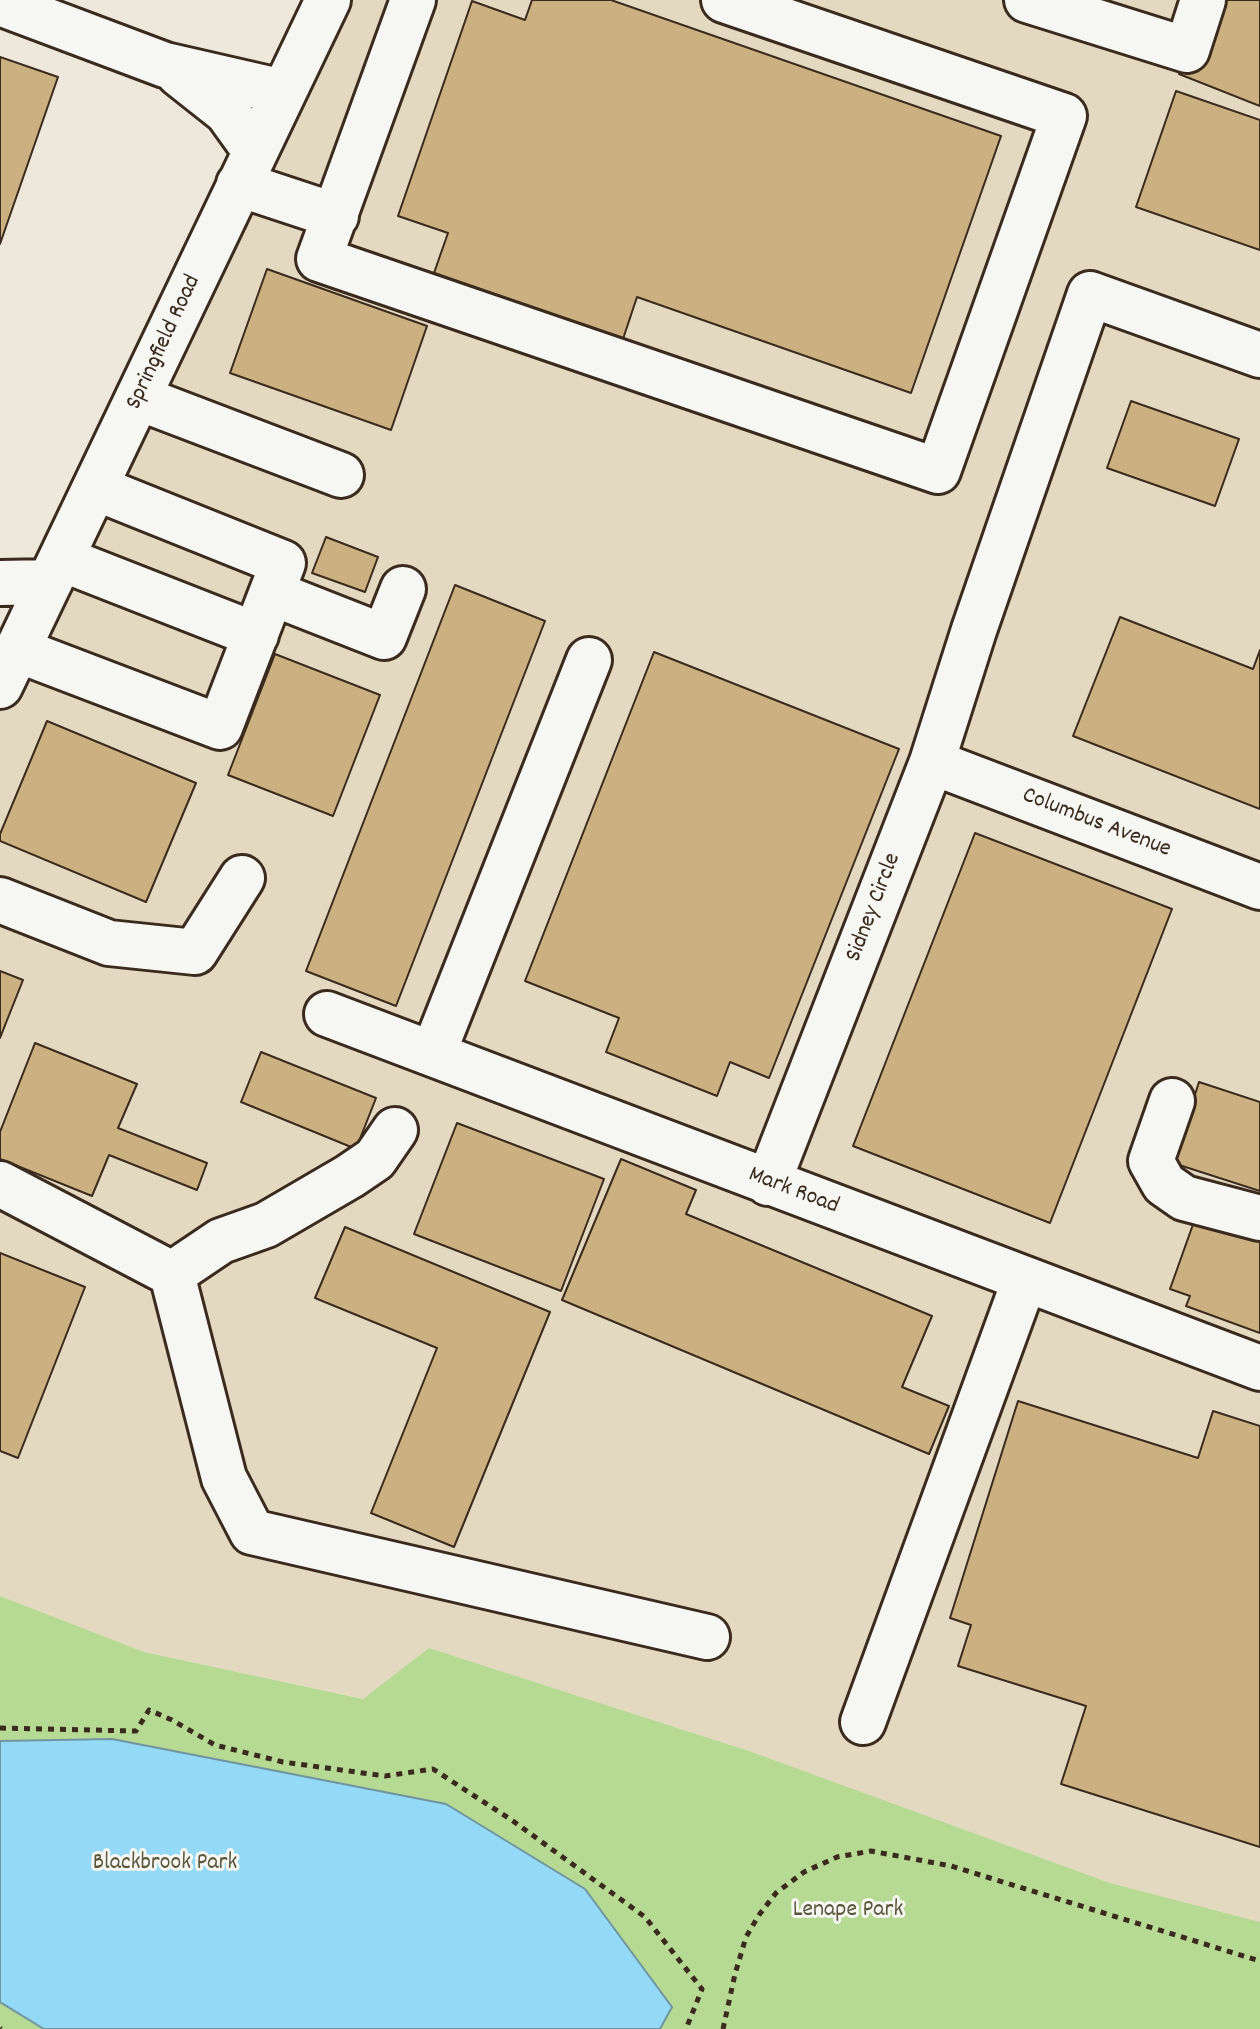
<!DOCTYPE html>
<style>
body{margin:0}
canvas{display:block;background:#ede8db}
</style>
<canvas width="1260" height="2029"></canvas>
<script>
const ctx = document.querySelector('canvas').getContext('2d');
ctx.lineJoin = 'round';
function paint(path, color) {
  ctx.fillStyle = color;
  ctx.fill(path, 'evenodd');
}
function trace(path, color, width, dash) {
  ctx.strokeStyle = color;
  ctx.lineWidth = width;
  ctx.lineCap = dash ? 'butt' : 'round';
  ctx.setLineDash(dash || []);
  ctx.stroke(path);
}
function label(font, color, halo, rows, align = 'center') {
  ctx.font = font + ' Dekko,sans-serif';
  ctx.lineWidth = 6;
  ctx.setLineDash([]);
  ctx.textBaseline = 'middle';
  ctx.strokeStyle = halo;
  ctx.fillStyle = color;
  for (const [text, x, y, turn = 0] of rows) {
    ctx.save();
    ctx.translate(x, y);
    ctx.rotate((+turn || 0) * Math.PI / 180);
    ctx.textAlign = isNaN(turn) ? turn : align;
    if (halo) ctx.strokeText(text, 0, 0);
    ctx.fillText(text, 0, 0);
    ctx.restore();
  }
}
paint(new Path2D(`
 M350,0H1260V1922L1110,1883L752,1752L429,1648L364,1699L144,1652L0,1596V692L21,701Z`), '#e3d8c0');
paint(new Path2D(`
 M0,1596L144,1652L363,1699L429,1648L752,1752L1110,1883L1260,1922V2029H0Z`), '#b6d993');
const water = new Path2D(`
 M112,1739L446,1804L585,1889L672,2007L660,2029H44L0,2002V1741Z`);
paint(water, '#94daf6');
trace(water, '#7094a0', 2);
const building = new Path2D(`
 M532,0H611L1001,136L911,393L637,297L623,339L434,273L448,233L398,216L472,1L525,20Z
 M1208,0H1260V106L1179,74Z
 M0,57L58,77L0,244Z
 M1176,91L1260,120V250L1136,207Z
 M267,269L427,326L391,430L230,373Z
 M1131,401L1239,439L1215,506L1107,468Z
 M326,537L378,557L365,592L312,573Z
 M455,585L545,621L396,1006L306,971Z
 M1120,617L1253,669L1260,650V809L1073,736Z
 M654,652L899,749L769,1078L730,1062L717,1096L606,1052L619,1018L525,981Z
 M275,654L380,695L333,816L228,775Z
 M47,721L196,783L146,902L0,841V834Z
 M975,833L1172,909L1050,1223L853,1146Z
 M0,971L23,980L0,1038Z
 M35,1043L137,1084L118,1128L207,1163L197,1190L109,1155L92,1196L0,1159V1132Z
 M261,1052L376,1098L356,1149L241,1102Z
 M1199,1082L1260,1102V1191L1173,1163Z
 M457,1123L604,1179L561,1291L414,1234Z
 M621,1159L696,1190L686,1214L932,1316L902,1387L949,1406L929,1454L562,1300Z
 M1196,1216L1260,1238V1333L1186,1306L1190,1296L1170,1289Z
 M345,1227L550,1312L454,1547L371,1513L437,1348L315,1298Z
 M0,1253L85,1287L18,1458L0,1451Z
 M1018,1401L1198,1458L1213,1411L1260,1426V1847L1061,1784L1086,1706L958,1666L971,1625L950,1618Z`);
paint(building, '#cbb181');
trace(building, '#3b2a1e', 2);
const minor = new Path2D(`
 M413,0L319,259L938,471L1064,116L724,0
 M1027,0L1187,50L1203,0
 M0,3L165,65L283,92
 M179,74L227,112L255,151
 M239,184L336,216
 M139,398L341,475
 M62,559L256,635
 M0,583L50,582
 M272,593L384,637L403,589
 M18,650L220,727L283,563L96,488
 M0,686L328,0
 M932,762L1260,887
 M0,900L109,943L195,952L242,878
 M327,1014L1260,1368
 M433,1054L589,660
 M1172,1101L1151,1161L1164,1184L1184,1198L1260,1218
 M768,1183L932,762L974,630L1090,294L1260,355
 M0,1184L172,1274L224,1478L252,1532L707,1637
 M172,1274L221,1241L266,1225L350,1176L375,1159L395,1130
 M863,1722L1025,1279`);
trace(minor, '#3b2a1e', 50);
trace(new Path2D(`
 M0,1728L136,1731L149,1710L172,1720L215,1745L283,1762L385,1776L433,1769L513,1821L645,1917L702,1989L686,2029
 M0,2028L1,2029
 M723,2029L735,1974L746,1937L759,1915L776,1893L804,1872L837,1857L871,1851L951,1866L1260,1961`), '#3b2a1e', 5, [6, 6]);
trace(minor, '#f6f6f2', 44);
label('24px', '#3b2a1e', '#f6f6f2', [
 ["Springfield Road",165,343,-65],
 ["Columbus Avenue",1096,824,21],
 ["Sidney Circle",875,908,-69],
 ["Mark Road",793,1192,21]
]);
label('24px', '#5a563b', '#f6f6f2', [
 ["Blackbrook Park",165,1865],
 ["Lenape Park",848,1912]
]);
</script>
